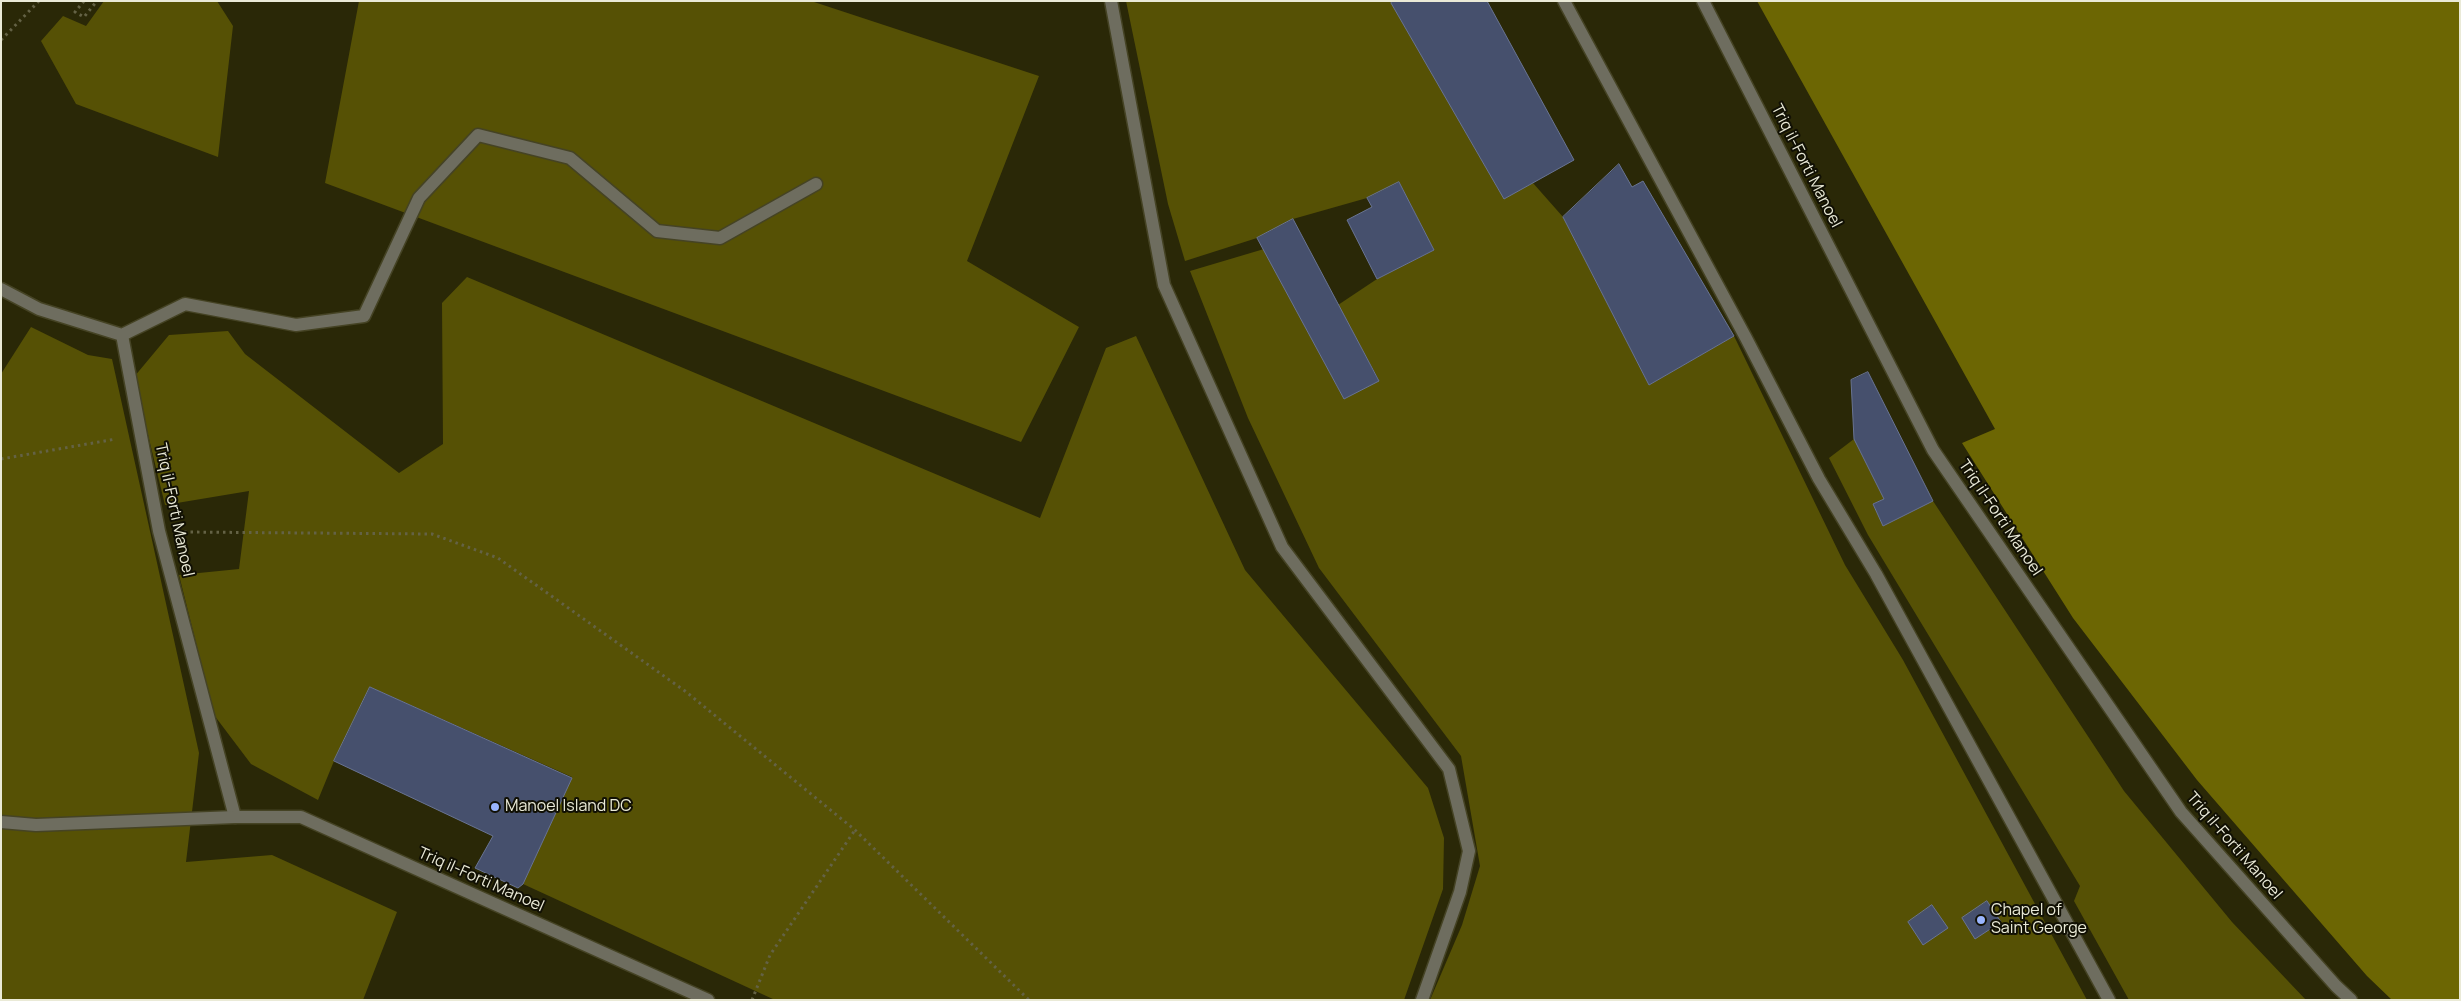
<!DOCTYPE html>
<style>
body{margin:0}
#map{position:relative;width:2461px;height:1001px;overflow:hidden;background:#2a2807;font-family:Manrope,sans-serif}
canvas{display:block}
.frame{position:absolute;inset:0;border:2px solid #eaead7;pointer-events:none}
</style>
<div id="map">
<canvas width="2461" height="1001"></canvas>
<div class="frame"></div>
</div>
<script>
const ctx = document.querySelector('canvas').getContext('2d');
ctx.lineJoin = 'round';
function paint(path, color) {
  ctx.fillStyle = color;
  ctx.fill(path, 'evenodd');
}
function trace(path, color, width, dash) {
  ctx.strokeStyle = color;
  ctx.lineWidth = width;
  ctx.lineCap = dash ? 'butt' : 'round';
  ctx.setLineDash(dash || []);
  ctx.stroke(path);
}
function label(font, color, halo, rows, align = 'center') {
  ctx.font = font + ' Manrope,sans-serif';
  ctx.lineWidth = 4;
  ctx.setLineDash([]);
  ctx.textBaseline = 'middle';
  ctx.strokeStyle = halo;
  ctx.fillStyle = color;
  for (const [text, x, y, turn = 0] of rows) {
    ctx.save();
    ctx.translate(x, y);
    ctx.rotate((+turn || 0) * Math.PI / 180);
    ctx.textAlign = isNaN(turn) ? turn : align;
    if (halo) ctx.strokeText(text, 0, 0);
    ctx.fillText(text, 0, 0);
    ctx.restore();
  }
}
paint(new Path2D(`
 M104,1H217L233,26L218,157L76,104L41,41L63,16L86,26Z
 M359,1H811L1039,76L967,261L1079,327L1021,442L325,183Z
 M1126,1H1390L1504,198L1533,183L1563,217L1649,385L1734,336L1845,565L1903,660L2087,1000H1430L1462,925L1480,866L1461,756L1319,568L1248,418L1190,271L1264,249L1344,399L1379,380L1338,305L1377,279L1434,250L1399,182L1367,198L1293,219L1257,238L1185,261L1168,204Z
 M467,277L1040,518L1106,348L1136,336L1245,570L1428,788L1444,838L1443,889L1404,1000H775L523,884L572,777L370,687L334,761L318,800L251,764L214,715L179,575L239,569L249,491L165,505L134,377L169,335L228,331L245,354L399,473L443,444L442,303Z
 M31,327L88,355L112,359L199,753L186,862L272,855L397,912L363,1000H1V374Z
 M1854,439L1884,499L1873,504L1883,526L1933,501L2124,791L2232,922L2306,1000H2129L2074,901L2080,886L1868,535L1829,458Z`), '#565105');
paint(new Path2D(`
 M1757,1H2460V1000H2392L2367,976L2197,780L2073,618L1962,443L1995,429Z`), '#6c6603');
const building = new Path2D(`
 M1394,1H1487L1574,160L1504,199L1391,3Z
 M1619,164L1632,187L1643,181L1734,336L1649,385L1563,217Z
 M1399,182L1434,250L1377,279L1347,220L1372,207L1367,198Z
 M1293,219L1379,381L1344,399L1257,238Z
 M1868,372L1933,501L1883,526L1873,504L1884,499L1854,439L1851,380Z
 M370,687L572,778L523,884L518,888L475,868L493,836L334,761Z
 M1987,901L2001,922L1975,939L1962,918Z
 M1932,905L1948,928L1923,945L1908,922Z`);
paint(building, '#46506d');
trace(building, '#697493', 1);
const service = new Path2D(`
 M1111,1L1164,285L1282,547L1449,769L1469,851L1460,892L1422,1000
 M1564,1L1746,338L1819,479L1876,574L2109,1000
 M1703,1L1933,450L2181,812L2336,986L2351,1000
 M1,289L39,309L122,335L159,531L235,817
 M122,335L185,304L296,325L364,316L419,198L478,135L570,158L657,231L720,238L816,184`);
const minor = new Path2D(`
 M1,822L36,825L235,817H301L708,1000`);
trace(service, '#454324', 15);
trace(minor, '#454324', 15);
trace(new Path2D(`
 M84,1L75,12L84,17L97,1
 M1,40L39,1
 M1,459L116,439
 M184,532L432,534L498,558L685,691L855,830L1029,1000
 M752,1000L770,955L855,830`), '#646245', 3, [2.5, 4]);
trace(service, '#6e6d5f', 12);
trace(minor, '#6e6d5f', 12);
for (const [x, y, r, color] of [
 [495,807,5,"#9ab5fd"],
 [1981,920,5,"#9ab5fd"]
]) {
  const dot = new Path2D();
  dot.arc(x, y, r, 0, 2 * Math.PI);
  ctx.fillStyle = color;
  ctx.fill(dot);
  trace(dot, '#111004', 2);
}
label('16px', '#eaead7', '#111004', [
 ["Triq il-Forti Manoel",1806,166,63],
 ["Triq il-Forti Manoel",174,510,78],
 ["Triq il-Forti Manoel",2000,518,56],
 ["Triq il-Forti Manoel",2234,846,49],
 ["Triq il-Forti Manoel",481,880,24]
]);
label('16px', '#eaead7', '#111004', [
 ["Manoel Island DC",505,807],
 ["Chapel of",1991,911],
 ["Saint George",1991,929]
], 'left');
</script>
